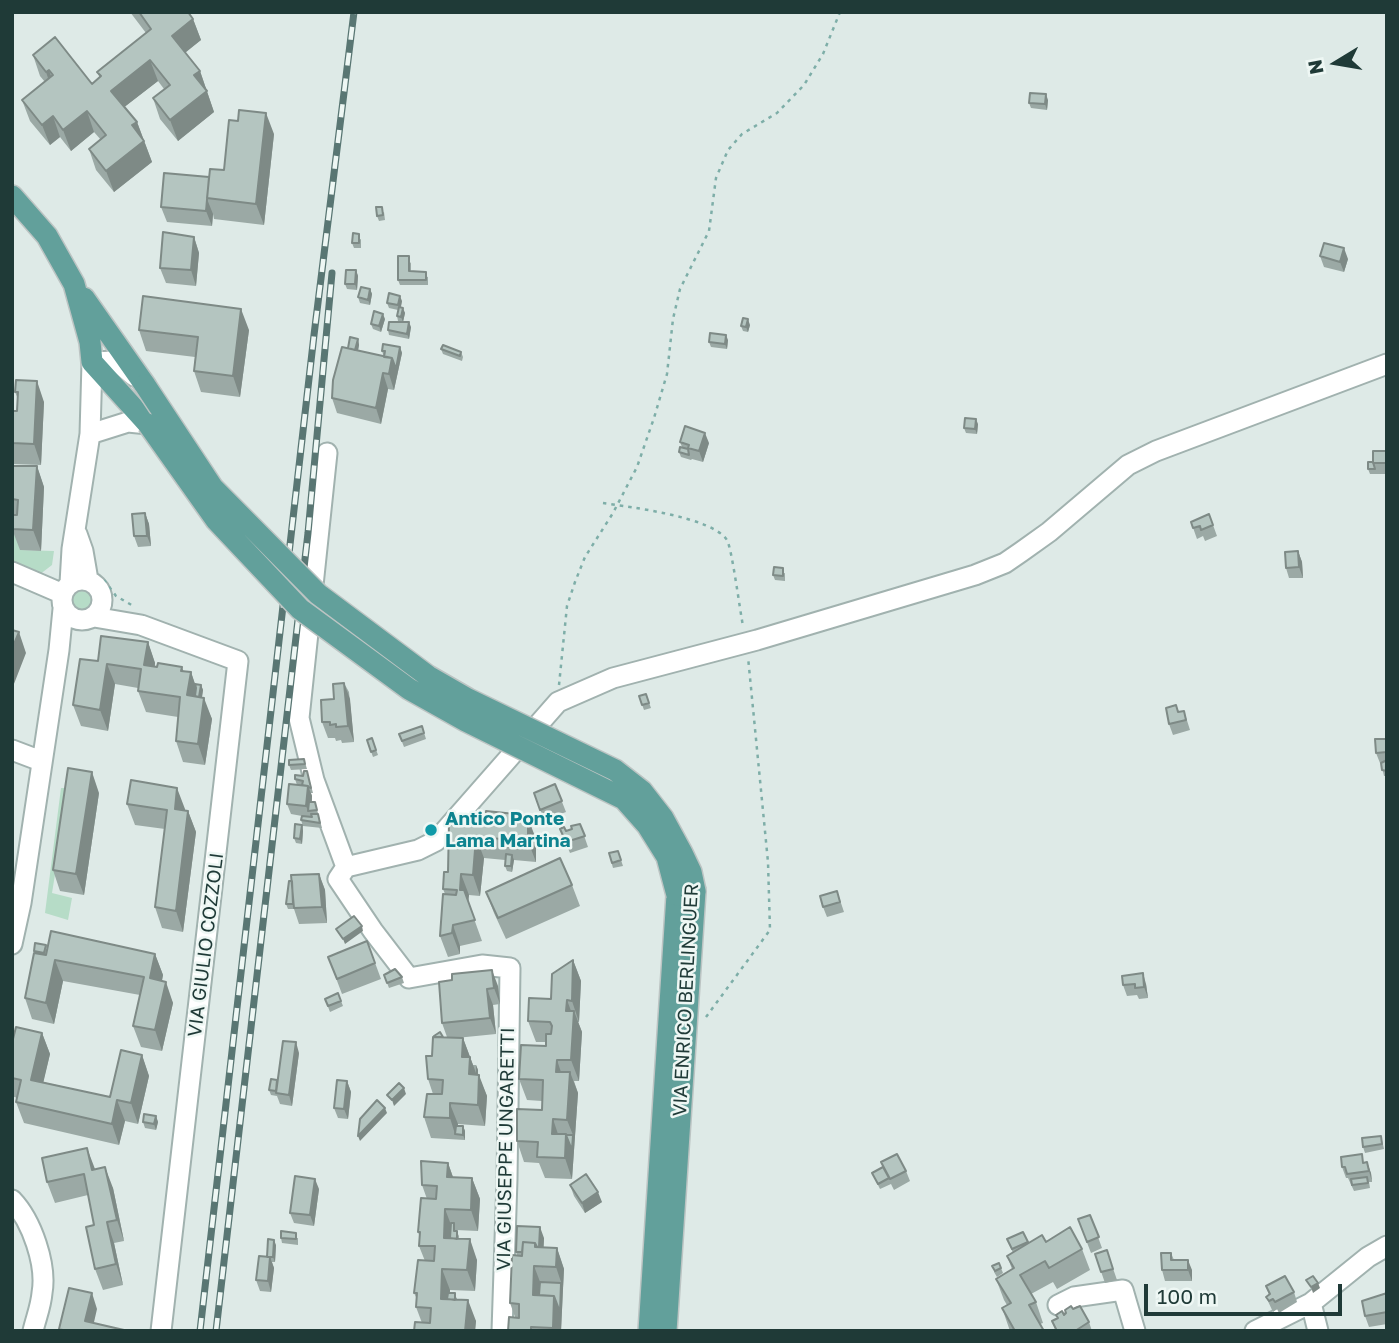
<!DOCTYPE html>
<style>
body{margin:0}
#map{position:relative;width:1399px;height:1343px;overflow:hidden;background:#deeae7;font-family:"Golos Text",sans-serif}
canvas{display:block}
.frame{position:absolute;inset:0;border:14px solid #1f3a37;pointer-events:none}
.north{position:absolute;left:1301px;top:28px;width:70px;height:70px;-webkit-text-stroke:5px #eef7f4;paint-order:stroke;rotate:259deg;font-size:19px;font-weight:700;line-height:28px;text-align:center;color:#1f3a37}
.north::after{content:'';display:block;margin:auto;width:24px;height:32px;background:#1f3a37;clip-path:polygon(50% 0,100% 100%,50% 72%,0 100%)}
.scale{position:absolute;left:1144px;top:1284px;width:198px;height:32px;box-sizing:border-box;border:4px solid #1f3a37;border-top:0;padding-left:9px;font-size:21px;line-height:24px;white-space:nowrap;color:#1f3a37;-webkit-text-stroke:5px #eef7f4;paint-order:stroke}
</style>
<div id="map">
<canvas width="1399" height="1343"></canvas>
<div class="frame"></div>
<div class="north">N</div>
<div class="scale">100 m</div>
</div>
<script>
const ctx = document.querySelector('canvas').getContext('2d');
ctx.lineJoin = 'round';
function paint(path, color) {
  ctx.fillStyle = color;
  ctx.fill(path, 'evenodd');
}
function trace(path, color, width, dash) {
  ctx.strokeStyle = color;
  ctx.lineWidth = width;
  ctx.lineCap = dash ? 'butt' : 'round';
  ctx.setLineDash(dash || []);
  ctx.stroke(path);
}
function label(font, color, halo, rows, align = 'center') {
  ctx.font = font + ' "Golos Text",sans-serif';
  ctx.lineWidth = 5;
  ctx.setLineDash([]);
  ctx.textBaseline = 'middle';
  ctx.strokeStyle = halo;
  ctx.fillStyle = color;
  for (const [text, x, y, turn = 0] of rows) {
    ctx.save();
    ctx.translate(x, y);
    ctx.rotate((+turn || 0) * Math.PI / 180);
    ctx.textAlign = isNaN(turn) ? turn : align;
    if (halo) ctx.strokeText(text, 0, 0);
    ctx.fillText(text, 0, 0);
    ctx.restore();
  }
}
paint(new Path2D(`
 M12,534L21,536L20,550L54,551L52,565L39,575L12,564Z
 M72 601a10 10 0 1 1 20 0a10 10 0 1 1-20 0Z
 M61,788H69L52,893L72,898L68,920L45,913Z`), '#b6dcc7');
const minor = new Path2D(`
 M90,434L128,422L148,424
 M327,453L299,718L314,780L346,867
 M77,534L83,551L88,580
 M12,572L63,594
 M62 600a20 20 0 1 1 40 0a20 20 0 1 1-40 0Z
 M70,583L72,549L90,434L92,362L116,361L134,376
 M94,617L141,625L238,661L161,1331
 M12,750L41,761
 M12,944L21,903L59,650L63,609
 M12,1200C32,1221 47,1265 42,1293C41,1306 36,1318 33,1331
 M1311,1303L1318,1331
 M1058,1305L1074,1297L1123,1290L1135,1331
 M502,1331L507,1179L510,968L482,965L409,978L373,931L338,879L346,867L418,850L436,841L558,702L613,678L757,640L975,575L1005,563L1021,552L1049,532L1128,465L1156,451L1387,364
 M1255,1331L1311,1303L1368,1257L1387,1246`);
const major = new Path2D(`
 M12,196L47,236L74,284L90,342L92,362L148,424
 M84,298L145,385
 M649,1331L677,895
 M666,1331L695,891`);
trace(minor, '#a1b2af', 23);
trace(major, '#bcc4c3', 24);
trace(new Path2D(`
 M603,503C630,507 712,517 727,540C732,549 740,611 743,626
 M104,580L116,596L135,607
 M559,685L567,606L575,582L585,557L613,513L637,467L654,418L667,374L673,319L680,289L709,231L716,178L728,150L742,134L777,113L804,85L823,54L840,12
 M706,1017L770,930L768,862L748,657`), '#7eaea8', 2.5, [3.5, 5]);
trace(minor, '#fff', 19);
trace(major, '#62a09b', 21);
const rail = new Path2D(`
 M200,1331L314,335L354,12
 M216,1331L308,533L332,273`);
trace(rail, '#597673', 7);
trace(rail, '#eef7f4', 4.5, [13]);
const majorBridge = new Path2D(`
 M145,385L213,488L318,594L428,676L468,699L615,770L642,791L663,818L682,853L691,872L695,891
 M148,424L216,520L300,609L409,689L466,721L624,799L647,825L667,857L677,895`);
trace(majorBridge, '#bcc4c3', 24, []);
trace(majorBridge, '#62a09b', 21);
paint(new Path2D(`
 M130,12H188L193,19L201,40L185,52L200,71L214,112L178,141L160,119L153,98L164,89L158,81L124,107L137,122L152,162L114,192L96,170L89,149L101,140L94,132L71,151L60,137L50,145L30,121L22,100L45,82L40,76L33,55L92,84L100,78L97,72L146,33Z
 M1048,100L1047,110L1031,108L1029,103Z
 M274,134L264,225L214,219L213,214L212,226L167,222L161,207L209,177L224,170Z
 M384,212L385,220L379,221L377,216Z
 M194,237L199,253L196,286L166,283L160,268Z
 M361,239V248H354L352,243Z
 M1320,256L1348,259L1344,272L1324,267Z
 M411,262V271L428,277V285H400L398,280Z
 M356,270L358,276L357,290L347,289L345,284Z
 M370,289L372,294L370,305L360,303L358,297Z
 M402,301L401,307L405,313L403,322L398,321L397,316L398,310L389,308L387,303Z
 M385,319L381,332L373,329L371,324Z
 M750,325L748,332L743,331L741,326Z
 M411,327L409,339L389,335L388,330Z
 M139,330H249L240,397L201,392L194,371L195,357L146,351Z
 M358,339L359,345L358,351L384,357L382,351L400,347L402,353L394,390L388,389L381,424L337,413L332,398L348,348Z
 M728,340L727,349L711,347L709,342Z
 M441,349L461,352L463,357L462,361L443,354Z
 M16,380L44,402L41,465L12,464V411H17L18,399L15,392Z
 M978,424L977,434L966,433L964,428Z
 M680,442L709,443L703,462L692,459L691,460L681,457L679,452L682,447Z
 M1387,451V474H1370L1368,469L1373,462Z
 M12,466H37L44,487L41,551L20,550L12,529Z
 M145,513L149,524L151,546L138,547L134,536Z
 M1209,514L1217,536L1205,541L1203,536L1197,539L1191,522Z
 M1298,551L1302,562L1303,578H1289L1286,568Z
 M785,573V581L775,580L773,575Z
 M148,642L155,663V666L191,672L195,684L201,685L203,690L202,697L212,719L205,765L183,762L176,741L178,717L146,712L138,691V688L115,684L108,731L81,726L73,705L98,661Z
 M344,683L349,692L354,742L342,743L341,740L336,741L335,738H328L322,722L334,699Z
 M646,694L651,708L644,710L639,696Z
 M1176,705L1179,712L1184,711L1190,730L1173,735L1169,724Z
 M422,726L426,739L404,747L399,734Z
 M372,738L378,755L373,757L367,740Z
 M1387,739V776H1384L1381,763H1380L1376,753Z
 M304,759L307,769L291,770L289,765Z
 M307,771L313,793H311L312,796V802H315L322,828L303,826L301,820L302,816L291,814L287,804L297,785L295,779L303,776Z
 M555,784L566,812L544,820L534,793Z
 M99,793L84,895L60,891L53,870Z
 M127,804L185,809V811H188L196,832L183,932L162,928L155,907L165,829L135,825Z
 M526,818L536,839V862L514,860L512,872L507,871L505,866V860L484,858L480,896L469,895L468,902L482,941L460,946V954L448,957L440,936L445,894L443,889L448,872L477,825Z
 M580,824L588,847L570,853L560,829L566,831Z
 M302,825L303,831L302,844L296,843L294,838Z
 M618,851L623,866L613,868L609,853Z
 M319,874L325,890L327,923L299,924L294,909H288L286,904L292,881Z
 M572,885L580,906L506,939L494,913L486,892Z
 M837,891L844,912L827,917L823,907Z
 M367,941L381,979L342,994L328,957Z
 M47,949L155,954L163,975L162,981L173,1003L162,1051L141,1047L133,1026L140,995L63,981L54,1024L32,1019L25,998L34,953V951Z
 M573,960L581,981L579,1022H578L582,1032L579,1081H574L578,1093L572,1179L545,1178L539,1163L524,1162L517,1141L542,1110V1101L527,1100L519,1079L546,1046V1042H536L528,1021L551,999Z
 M384,975L402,977L404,983L389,988Z
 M1122,976L1146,984L1148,998L1139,999L1137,995L1127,996L1123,985Z
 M452,980L498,986L500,1004L493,1005L496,1034L456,1038H463L473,1065H476L478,1070V1075L487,1096L485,1126L458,1124V1126H463L465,1131V1140L431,1138L424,1117L433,1094L428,1079L432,1056L443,1037H447L442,1023Z
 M338,993L343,1006L330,1012L325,999Z
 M42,1033L50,1054L43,1082L110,1097L142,1055L149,1076L138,1124L125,1121L119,1145L24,1123L16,1102L17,1098L12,1096V1043Z
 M299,1053L292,1106L280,1104L277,1096L271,1095L269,1090Z
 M347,1081L351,1092L348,1119L338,1118L334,1108Z
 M156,1116L158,1122L156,1130L145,1128L143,1122Z
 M1381,1136L1384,1149L1365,1153L1363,1147Z
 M881,1162L906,1171L910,1181L894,1190L891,1184L880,1189L872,1173L883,1167Z
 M1365,1162L1371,1173L1372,1182H1369L1370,1188L1354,1191L1348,1178H1346L1342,1167Z
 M448,1163L453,1177L472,1178L480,1199L478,1231L456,1230L459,1236V1239L477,1260L475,1291L450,1290V1293L457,1298V1300L476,1321L475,1331H414L422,1323L416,1307L417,1299L414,1293L425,1261L419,1246L420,1237L418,1232L427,1199L422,1185Z
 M95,1169L113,1188L124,1241L114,1243L123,1285L103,1290L95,1269L94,1225L88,1195L55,1203L47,1182Z
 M570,1185L602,1202L585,1213L574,1196Z
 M319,1189L314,1226L294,1223L290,1213Z
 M1090,1215L1102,1248L1091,1253L1078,1219Z
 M1023,1232L1028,1244L1046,1242L1082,1249L1090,1270L1057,1289L1053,1282L1031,1294L1036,1302L1043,1323L1040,1324L1044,1331H1010L1002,1308L1007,1305L1004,1300L996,1279L1012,1269L1007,1256L1013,1253L1007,1239Z
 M281,1238H298V1245L282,1243Z
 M544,1238L543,1247L557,1248L564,1269L561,1331H508L515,1317L510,1303L517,1255L516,1252Z
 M276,1245L275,1262H272L274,1268L271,1292L260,1291L256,1280L267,1257Z
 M1107,1251L1117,1280L1105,1283L1095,1254Z
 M1171,1253L1174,1260L1192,1270V1281H1165L1162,1270Z
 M999,1263L1003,1273L997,1277L994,1272Z
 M1266,1286L1294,1292L1297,1302L1279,1313L1277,1309L1273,1312L1266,1297L1269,1295Z
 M1387,1293V1324L1369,1327L1365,1316Z
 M1073,1309L1089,1322L1092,1331H1051L1055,1329L1052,1321L1057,1319L1056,1315H1064Z`), '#9ba9a5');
paint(new Path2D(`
 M193,19L201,40L180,57L172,36Z
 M150,60L158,81L118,112L111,91Z
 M49,70L56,91L53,93L46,72Z
 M200,71L214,112L178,141L170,120L194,75Z
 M1046,94L1048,100L1047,110L1045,104Z
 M87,111L94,132L71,151L63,130Z
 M266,113L274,134L264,225L256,204Z
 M53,116L60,137L50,145L42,125Z
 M137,122L152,162L114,192L106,171L132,125Z
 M207,199L213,214L212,226L206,211Z
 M194,237L199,253L196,286L191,270Z
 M1344,248L1348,259L1344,272L1340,262Z
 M356,270L358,276L357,290L355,284Z
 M370,289L372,294L370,305L368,300Z
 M400,296L402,301L400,310L398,305Z
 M403,308L405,313L403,322L401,317Z
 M241,309L249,330L240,397L233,376Z
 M383,314L385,319L381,332L379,326Z
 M748,319L750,325L748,332L746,327Z
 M409,322L411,327L409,339L407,334Z
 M726,335L728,340L727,349L725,344Z
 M358,339L359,345L355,365L353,359Z
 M400,347L402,353L394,390L389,374L392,358Z
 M383,373L388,389L381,424L376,408Z
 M37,381L44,402L41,465L34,444Z
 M976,419L978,424L977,434L975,429Z
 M705,433L709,443L703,462L699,451Z
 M37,466L44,487L41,551L33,530Z
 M145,513L149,524L151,546L147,536Z
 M1298,551L1302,562L1303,578L1299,567Z
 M19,632L26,653L12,689V649Z
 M148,642L155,663L153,681L144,665Z
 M107,664L115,684L108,731L100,710Z
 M182,667L188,685L191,672L198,693L195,711L187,695L181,671Z
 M344,683L350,699L354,742L348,726Z
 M201,685L203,690L199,717L197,711Z
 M204,698L212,719L205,765L198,744Z
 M92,772L99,793L84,895L76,874Z
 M308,786L312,796L311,811H308L306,806Z
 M177,788L185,809L183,830L175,809Z
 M188,811L196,832L183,932L176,911Z
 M525,815L528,824V818L536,839V862L528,841Z
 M302,825L303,831L302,844L300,839Z
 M476,837L484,858L480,896L473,875Z
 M512,855L514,860L512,872L511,866Z
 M319,874L325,890L327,923L322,907Z
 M461,874L469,895L467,911L460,890Z
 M453,925L460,946V954L452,933Z
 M362,926L363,931L345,944L343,939Z
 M155,954L163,975L158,999L150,978Z
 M55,960L63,981L54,1024L46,1003Z
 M573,960L581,981L579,1022L572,1001Z
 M492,970L498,986L500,1004L494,988Z
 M1143,973L1146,984L1148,998L1144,987Z
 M166,982L173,1003L162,1051L155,1030Z
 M487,989L493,1005L496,1034L490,1018Z
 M567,1000L574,1019V1011L582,1032L579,1081L571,1060L566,1011Z
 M42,1033L50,1054L39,1101L31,1080Z
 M463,1038L476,1073V1065L478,1070L477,1095L462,1057Z
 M296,1042L299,1053L292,1106L289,1095Z
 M142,1055L149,1076L138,1124L131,1103Z
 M557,1060L564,1081L556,1072Z
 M570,1072L578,1093L572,1179L565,1158L566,1134L572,1150L573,1135L567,1120Z
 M479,1075L487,1096L485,1126L478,1105Z
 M347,1081L351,1092L348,1119L344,1109Z
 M404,1088L406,1094L394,1106L392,1100Z
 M117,1100L125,1121L119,1145L112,1124Z
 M450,1104L458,1124V1134H455L450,1118Z
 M385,1108L387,1113L360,1141L358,1136Z
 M156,1116L158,1122L156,1130L154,1124Z
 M553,1119L560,1140L552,1134Z
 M463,1126L465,1131V1140L463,1135Z
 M87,1148L95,1169L92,1170Z
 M1367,1162L1371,1173L1372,1182L1369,1171Z
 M448,1163L455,1183L447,1177Z
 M105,1167L113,1188L124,1241L117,1220Z
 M472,1178L480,1199L478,1231L471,1210Z
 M315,1179L319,1189L314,1226L310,1215Z
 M598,1192L602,1202L585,1213L582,1203Z
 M445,1209L453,1230L451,1254L444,1238Z
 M107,1222L114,1243L123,1285L116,1264Z
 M540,1227L544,1238L543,1268L535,1247Z
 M470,1239L477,1260L475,1291L467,1270Z
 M274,1240L276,1245L275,1262L273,1257Z
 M557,1248L564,1269L563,1288L556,1267Z
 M270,1257L274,1268L271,1292L268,1281Z
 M1188,1260L1192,1270V1281L1188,1270Z
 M534,1266L542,1287L538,1311L533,1295Z
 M442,1269L450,1290L449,1309L441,1299Z
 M561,1283L563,1288L561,1331H554L553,1328L554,1296Z
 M1318,1283L1320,1288L1313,1293L1311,1287Z
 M92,1293L97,1309L92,1331L85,1321Z
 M468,1300L476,1321L475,1331H465Z`), '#7e8a86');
const building = new Path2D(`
 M139,12H188L193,19L172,36L200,71L194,75L207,91L170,120L153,98L170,85L150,60L111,91L137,122L132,125L144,141L106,171L89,149L106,135L87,111L63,130L53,116L42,125L22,100L53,75L49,70L46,72L33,55L55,37L92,84L101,76L97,72L151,29Z
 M1030,93L1046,94L1045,104L1029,103Z
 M239,110L266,113L256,204L207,198L210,169L224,170L229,120L238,121Z
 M164,173L209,177L206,211L161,207Z
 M376,207H382L383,215L377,216Z
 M163,232L194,237L191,270L160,268Z
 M353,233L359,234V243H352Z
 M1324,243L1344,248L1340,262L1320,256Z
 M398,256H409V271L426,272V280H398Z
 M346,270H356L355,284H345Z
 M361,287L370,289L368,300L358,297Z
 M389,293L400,296L398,305L387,303Z
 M143,296L241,309L233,376L194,371L198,337L139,330Z
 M399,307L403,308L401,317L397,316Z
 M374,311L383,314L379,326L371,324Z
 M743,318L748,319L746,327L741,326Z
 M389,322H409L407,334L388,330Z
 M710,333L726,335L725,344L709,342Z
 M350,337L358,339L355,350L348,348Z
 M383,344L400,347L396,369L392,358L384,357L385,351H382Z
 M443,345L461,352L460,356L441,349Z
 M342,347L392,358L389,374L383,373L376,408L332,398L333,380Z
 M16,380L37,381L34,444L12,443V411H17L18,392H15Z
 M965,418L976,419L975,429L964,428Z
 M685,426L705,433L699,451L688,448L689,445L680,442Z
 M680,447L688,449L689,455L679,452Z
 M1373,451H1387V463H1373Z
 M1368,462H1373L1375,469H1368Z
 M12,466H37L33,530L12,529L13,515H17L18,500L12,499Z
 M145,513L147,536H134L132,514Z
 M1209,514L1213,525L1201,530L1200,526L1193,528L1191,522Z
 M1298,551L1299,567L1286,568L1285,552Z
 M774,567L783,568V576L773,575Z
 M12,630L19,632L12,649Z
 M101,636L148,642L144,665L157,667L158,663L182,667L181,671L191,672L187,695L204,698L198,744L176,741L180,697L138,691L141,669L107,664L100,710L73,705L80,659L98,661Z
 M344,683L348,726L336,727V724L330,725V722H322L321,700L334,699L333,684Z
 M195,684L201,685L199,697L195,696L196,688Z
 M646,694L649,703L642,705L639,696Z
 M1176,705L1178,712L1184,711L1186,720L1169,724L1166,708Z
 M422,726L424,733L402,741L399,734Z
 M372,738L376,750L371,752L367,740Z
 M1375,739H1387V752L1376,753Z
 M304,759L305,764L289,765V760Z
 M1387,760V771L1382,770L1381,763Z
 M68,768L92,772L76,874L53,870Z
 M304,771H307L311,788L308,787V786L302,785L303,781L295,779V775L303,776Z
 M131,780L177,788L175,809L188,811L176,911L155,907L167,810L127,804Z
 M289,784L308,786L306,806L287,804Z
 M555,784L562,801L540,810L534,793Z
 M309,802H315L317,810L308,811Z
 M486,811L525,815L524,818H528V841L476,837L473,875L461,874L460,890H464L475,920L453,925L452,933L440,936L443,894L456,895L457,890L443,889L444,872H448L449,822L477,825L478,815H486Z
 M311,814H318L320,823L301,820L302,816L312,817Z
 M295,824L302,825L300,839L294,838Z
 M580,824L585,836L566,842L560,829L564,827L566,831L572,829L571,826Z
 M618,851L621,860L612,863L609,853Z
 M506,854L512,855L511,866H505Z
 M560,858L572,885L498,918L486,892Z
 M319,874L322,907L294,908L291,875Z
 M289,881H292L293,904H286Z
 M837,891L840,902L823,907L820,896Z
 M354,916L362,926L343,939L336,929Z
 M51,931L155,954L150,978L166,982L155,1030L133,1026L144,977L55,960L46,1003L25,998L34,953L46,955Z
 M367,941L375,963L337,979L328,957Z
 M35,943L46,945L44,953L34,951Z
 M573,960L572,1001L567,1000L566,1011H574L571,1060H557L556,1072H570L567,1120L553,1119L552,1134H566L565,1158L537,1157L538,1142L517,1141V1109L542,1110L543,1080L519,1079L521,1045L546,1046V1034H551L552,1026L550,1022L528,1021L529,998L551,999L552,974Z
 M395,969L402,977L387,983L384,975Z
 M492,970L494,988L487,989L490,1018L442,1023L439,982L452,980V974Z
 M1143,973L1144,987L1135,988V984L1123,985L1122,976Z
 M338,993L341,1001L328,1006L325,999Z
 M16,1027L42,1033L31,1080L110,1097L121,1050L142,1055L131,1103L117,1100L112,1124L16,1102L21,1080L12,1078V1043Z
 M440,1032L443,1037H434V1036Z
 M433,1037L463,1038L462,1057H470L469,1074L479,1075L478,1105L450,1103V1118L424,1117L427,1094H442L443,1080L428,1079L426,1056H432Z
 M283,1041L296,1042L289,1095L276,1093Z
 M271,1079L277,1080L276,1091L269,1090Z
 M337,1080L347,1081L344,1109L334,1108Z
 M399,1083L404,1088L392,1100L387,1095Z
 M377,1100L385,1108L358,1136L360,1119Z
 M144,1114L156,1116L154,1124L143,1122Z
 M456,1126H463V1135L455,1134Z
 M566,1135H573L572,1150Z
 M1381,1136L1382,1144L1363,1147L1362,1138Z
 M87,1148L92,1170L105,1167L117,1220L107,1222L116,1264L95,1269L86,1227L94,1225L84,1174L47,1182L42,1158Z
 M897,1154L906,1171L890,1179L881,1162Z
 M1362,1154L1363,1163L1367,1162L1369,1171L1347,1174L1345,1167H1342L1341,1157Z
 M421,1161L448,1163L447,1177L472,1178L471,1210L445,1209L444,1238L470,1239L467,1270L442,1269L441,1299L468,1300L465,1331H414L415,1322L430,1323L431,1308L416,1307L417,1293H414L418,1260L434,1261L435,1246H419L420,1232H418L421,1198L436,1199L437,1186L422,1185Z
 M883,1167L889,1178L878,1184L872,1173Z
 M586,1174L598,1192L582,1203L570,1185Z
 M295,1176L315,1179L310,1215L290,1213Z
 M1367,1177L1368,1183L1352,1185L1351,1179Z
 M1090,1215L1099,1237L1087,1242L1078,1219Z
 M451,1223H454V1231H457V1239L450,1238Z
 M517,1226L540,1227L539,1247H537L535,1243L523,1242L522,1252H516Z
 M1070,1227L1082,1249L1049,1268L1045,1261L1020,1275L1036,1302L1029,1305L1044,1331H1015L1002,1308L1011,1303L996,1279L1014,1268L1007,1256L1042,1235L1046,1242Z
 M281,1231L296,1233V1239L281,1238Z
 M1023,1232L1028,1242L1012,1249L1007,1239Z
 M268,1239L274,1240L273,1257H267Z
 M523,1242L535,1243V1247L557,1248L556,1267L534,1266L533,1295L554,1296L553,1328L531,1327V1331H508L509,1317L519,1318V1304L510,1303L512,1255L522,1256Z
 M1107,1250L1113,1269L1101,1272L1095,1254Z
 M1161,1253H1171V1260H1188V1270H1162Z
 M259,1256L270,1257L268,1281L256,1280Z
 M999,1263L1001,1268L995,1271L992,1266Z
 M1285,1276L1294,1292L1275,1302L1273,1299L1269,1301L1266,1297L1270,1294L1266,1286Z
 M1313,1276L1318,1283L1311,1287L1306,1280Z
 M540,1282L561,1283L560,1312L554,1296L539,1295Z
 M69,1288L92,1293L85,1321L124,1330L123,1331H66L59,1329Z
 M448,1293H455V1300L447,1299Z
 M1387,1293V1312L1365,1316L1362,1301Z
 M1071,1306L1073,1309L1080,1306L1089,1322L1075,1331H1057L1052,1321L1058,1318L1056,1315L1062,1311L1064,1315L1066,1313L1065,1310Z`);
paint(building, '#b4c5c0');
trace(building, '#7e8a86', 2);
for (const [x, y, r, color] of [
 [431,830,7,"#0f9aa8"]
]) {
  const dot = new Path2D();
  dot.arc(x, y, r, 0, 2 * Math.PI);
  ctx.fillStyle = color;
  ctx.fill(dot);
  trace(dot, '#eef7f4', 2.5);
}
label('bold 19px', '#0d838f', '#eef7f4', [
 ["Antico Ponte",445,819],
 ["Lama Martina",445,841]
], 'left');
label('19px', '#1f3a37', '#eef7f4', [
 ["VIA GIULIO COZZOLI",206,945,-83],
 ["VIA ENRICO BERLINGUER",686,1000,-87],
 ["VIA GIUSEPPE UNGARETTI",506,1149,-89]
]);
</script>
